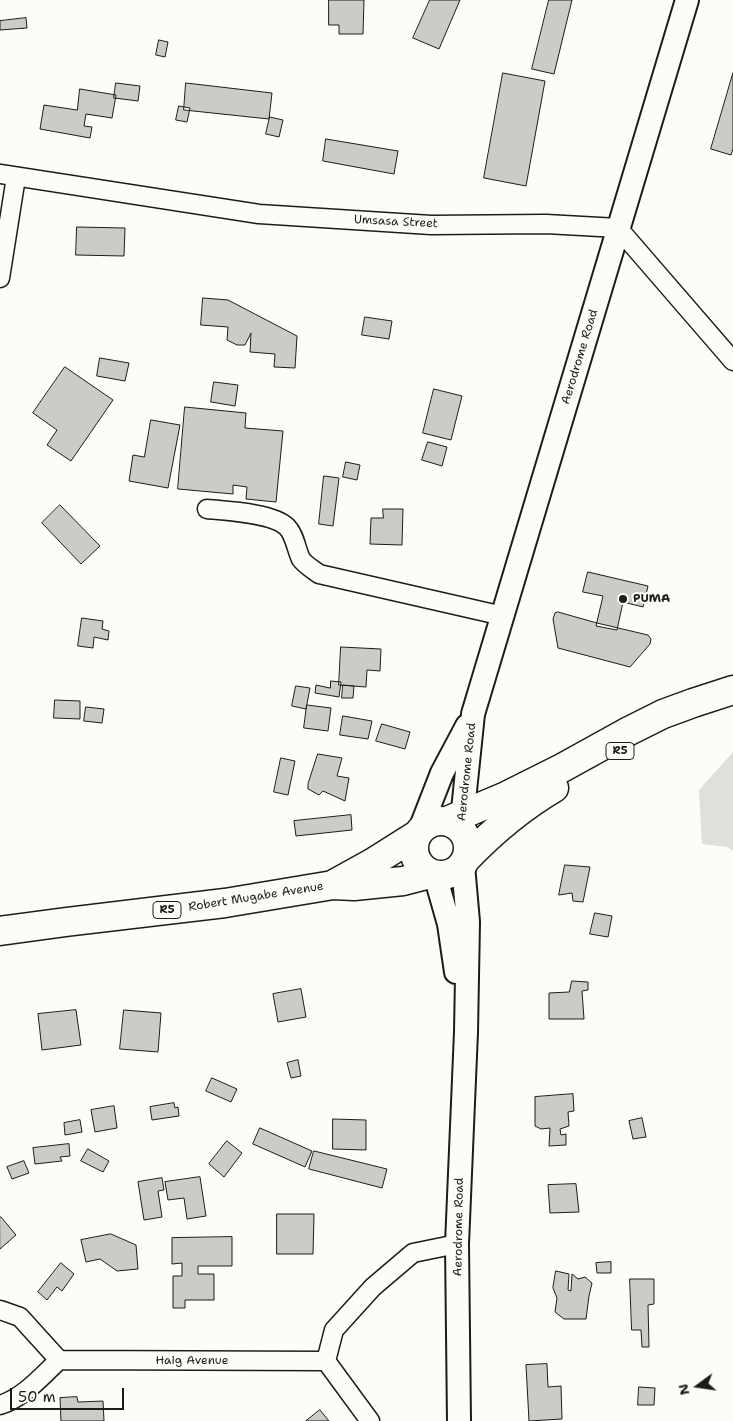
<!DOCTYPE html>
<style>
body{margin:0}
#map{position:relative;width:733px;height:1421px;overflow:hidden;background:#fdfcf7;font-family:"Shantell Sans",sans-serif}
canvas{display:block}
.north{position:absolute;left:673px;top:1361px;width:50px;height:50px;-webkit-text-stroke:4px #fdfcf7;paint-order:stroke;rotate:256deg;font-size:14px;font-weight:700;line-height:20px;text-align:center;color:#1c1c1c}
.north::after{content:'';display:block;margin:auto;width:18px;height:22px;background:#1c1c1c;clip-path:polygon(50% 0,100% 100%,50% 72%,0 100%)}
.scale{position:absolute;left:10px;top:1388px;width:114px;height:22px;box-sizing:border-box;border:2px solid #1c1c1c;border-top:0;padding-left:6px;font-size:15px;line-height:18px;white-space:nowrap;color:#1c1c1c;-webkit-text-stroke:4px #fdfcf7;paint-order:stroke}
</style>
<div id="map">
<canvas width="733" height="1421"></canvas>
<div class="north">N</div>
<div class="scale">50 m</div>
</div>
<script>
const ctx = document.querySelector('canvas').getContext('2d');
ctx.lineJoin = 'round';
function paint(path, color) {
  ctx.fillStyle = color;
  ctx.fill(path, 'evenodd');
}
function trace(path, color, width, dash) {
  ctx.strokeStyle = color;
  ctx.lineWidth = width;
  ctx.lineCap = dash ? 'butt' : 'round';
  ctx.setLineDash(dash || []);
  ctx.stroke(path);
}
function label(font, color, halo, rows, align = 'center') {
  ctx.font = font + ' "Shantell Sans",sans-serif';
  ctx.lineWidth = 4;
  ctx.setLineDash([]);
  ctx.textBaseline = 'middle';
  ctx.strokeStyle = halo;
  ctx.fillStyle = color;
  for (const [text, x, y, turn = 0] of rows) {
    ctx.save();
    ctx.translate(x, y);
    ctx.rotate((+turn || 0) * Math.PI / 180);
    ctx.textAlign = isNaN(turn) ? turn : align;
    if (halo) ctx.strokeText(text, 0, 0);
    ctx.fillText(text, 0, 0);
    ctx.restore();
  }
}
paint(new Path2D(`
 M733,752V851L727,847L702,844L699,790Z`), '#e0dfdb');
const building = new Path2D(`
 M329,0H364L363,34H339V25H329Z
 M430,0H460L439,49L413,38Z
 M549,0H572L554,74L532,69Z
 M26,18L27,28L0,30V21Z
 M159,40L168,42L165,57L156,55Z
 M503,73L545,81L526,186L484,178Z
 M733,73V149L731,155L711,149Z
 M116,83L140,86L138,101L114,98Z
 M186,83L272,93L269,119L184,110Z
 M80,89L116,95L112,118L86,114L84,126L92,127L90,138L40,129L44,105L77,110Z
 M179,106L190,108L187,122L176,120Z
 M270,117L283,120L279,137L266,134Z
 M326,139L398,151L394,174L323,161Z
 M77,227L125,228L124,256L76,255Z
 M203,298L228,300L297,336L295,368L274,367L275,354L250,352L251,333L245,345H237L227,340L228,327L201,325Z
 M365,317L392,321L389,339L362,335Z
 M100,358L129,363L125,381L97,376Z
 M65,367L113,400L71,461L47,445L57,430L33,413Z
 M214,382L238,385L235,406L211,402Z
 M434,389L462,396L451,440L423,433Z
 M185,407L246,413L245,428L283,431L276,502L246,499L247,487L233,485V494L178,489Z
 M151,420L180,425L168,488L129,481L133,455L144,457Z
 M428,442L447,447L442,466L422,460Z
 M346,462L360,465L357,480L343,477Z
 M324,476L339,478L333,526L319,524Z
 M60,505L100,546L81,564L42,523Z
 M383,509H403L402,545L370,544L371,518H383Z
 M588,572L648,586L643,607L623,602L617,630L596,626L603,596L583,592Z
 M558,612L597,623L648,635L651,639L650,644L630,667L558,648L553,619L555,613Z
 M82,618L103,621L102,629L109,631L108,640L94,637L93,648L78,646Z
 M341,647L381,649L380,671L367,670L366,687L339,685Z
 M331,681L341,682L339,697L315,693L316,685L330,688Z
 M343,685L354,686L353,698H342Z
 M296,686L310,688L306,709L292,706Z
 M55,700L80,701V719L54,718Z
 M307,705L331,708L328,731L304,728Z
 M86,707L104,709L102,723L84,721Z
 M343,716L372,721L368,739L340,735Z
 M382,724L410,732L405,749L376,741Z
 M318,754L342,758L337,776L349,778L345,801L323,791L319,795L308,789V784Z
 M281,758L295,761L288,795L274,792Z
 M351,815L352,830L296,836L294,821Z
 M565,865L590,867L583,902L573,901L572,893L559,895Z
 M595,913L612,916L608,937L590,934Z
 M572,981L588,982V990L582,991L584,1019H549V993L569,992Z
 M301,989L306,1017L278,1022L273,994Z
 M76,1010L81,1045L42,1050L38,1014Z
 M124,1010L161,1013L158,1052L120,1049Z
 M298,1060L301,1076L291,1078L287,1063Z
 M212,1078L237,1089L231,1102L206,1091Z
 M573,1094L574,1111L568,1112L569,1126L560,1129L561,1135L566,1134V1145L549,1146L550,1128L541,1129L535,1126V1097Z
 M174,1103L175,1108L178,1107L179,1116L152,1120L150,1107Z
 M114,1106L117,1128L95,1132L91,1110Z
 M642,1118L646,1137L633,1139L629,1121Z
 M333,1119L366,1120V1150L333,1149Z
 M80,1120L82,1132L65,1135L64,1123Z
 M260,1128L312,1151L305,1167L253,1144Z
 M227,1141L242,1153L224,1177L209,1164Z
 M69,1144L70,1156L60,1157L62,1161L35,1164L33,1148Z
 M88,1149L109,1161L103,1172L81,1161Z
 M314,1151L387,1169L382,1188L309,1169Z
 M24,1161L29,1173L12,1179L7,1167Z
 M200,1177L206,1216L187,1219L184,1198L168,1200L165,1182Z
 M162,1178L164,1190L158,1191L162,1217L144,1220L138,1182Z
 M576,1184L579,1212L550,1213L548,1185Z
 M277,1214H314L313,1254H277Z
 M0,1217H1L16,1235L0,1249Z
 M111,1234L136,1245L138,1269L117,1271L100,1259L86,1262L81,1240Z
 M232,1237V1266H198V1274H214V1300H185V1308H173V1276H182V1263L172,1264V1238Z
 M611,1262V1273H597L596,1263Z
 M61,1263L74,1274L62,1291L57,1287L47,1300L38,1292Z
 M556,1271L569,1274L568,1290L571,1291L572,1274L578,1279L585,1277L592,1283L589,1296L586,1319H564L555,1312L557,1298L553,1288Z
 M630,1279H654V1304L648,1305L649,1347H642L641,1330H632Z
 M547,1364L548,1387L561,1386L562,1419L529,1421L526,1365Z
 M639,1387L655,1388L654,1405H638Z
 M77,1397L78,1402L103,1401L104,1421H61L60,1398Z
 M320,1410L329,1421H306Z`);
paint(building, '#cccbc8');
trace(building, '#1c1c1c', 1);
const minor = new Path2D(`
 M0,174L259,214L431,225L546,224L618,228L733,361
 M0,278L16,177
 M207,509C227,511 273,513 287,527C295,535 296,549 301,559C305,565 314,570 319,574L503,616
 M0,1310L20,1317L59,1360
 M0,1405C23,1398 41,1377 59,1360L326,1361
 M370,1421L326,1361L334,1330L373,1287L413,1253L457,1244`);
const tertiary = new Path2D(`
 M461,829L473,714L687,0
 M419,832L442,773L467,726
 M435,875L449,924L456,972
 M459,1421L457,1244L466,1032L468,922L463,865`);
const trunk = new Path2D(`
 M414 848a27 27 0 1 1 54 0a27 27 0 1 1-54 0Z
 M447,821L504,797L562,768L629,731L663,714L693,703L733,690
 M467,858C493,831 522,807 554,788
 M334,884L372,863L418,834
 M0,931L66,922L225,903L333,885L354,886L403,881L430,874`);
trace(minor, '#1c1c1c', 21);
trace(tertiary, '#1c1c1c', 26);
trace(trunk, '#1c1c1c', 31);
trace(minor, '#fdfcf7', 18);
trace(tertiary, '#fdfcf7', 22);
trace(trunk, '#fdfcf7', 28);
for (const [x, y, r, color] of [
 [623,599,5,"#1c1c1c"]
]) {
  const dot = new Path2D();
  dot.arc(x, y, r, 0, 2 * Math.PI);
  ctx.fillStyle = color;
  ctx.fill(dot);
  trace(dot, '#fdfcf7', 2);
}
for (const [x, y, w] of [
 [620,751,28],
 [167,910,28]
]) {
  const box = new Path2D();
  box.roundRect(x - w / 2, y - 8.5, w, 17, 4);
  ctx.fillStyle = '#fdfcf7';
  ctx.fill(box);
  trace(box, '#1c1c1c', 1);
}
label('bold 11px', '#1c1c1c', null, [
 ["R5",620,751],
 ["R5",167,910]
]);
label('12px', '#1c1c1c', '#fdfcf7', [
 ["Umsasa Street",396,222,3],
 ["Aerodrome Road",580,357,-73],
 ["Aerodrome Road",467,772,-84],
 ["Robert Mugabe Avenue",256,897,-9],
 ["Aerodrome Road",459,1227,-89],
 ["Haig Avenue",192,1361]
]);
label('bold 12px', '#1c1c1c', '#fdfcf7', [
 ["PUMA",633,599]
], 'left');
</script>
